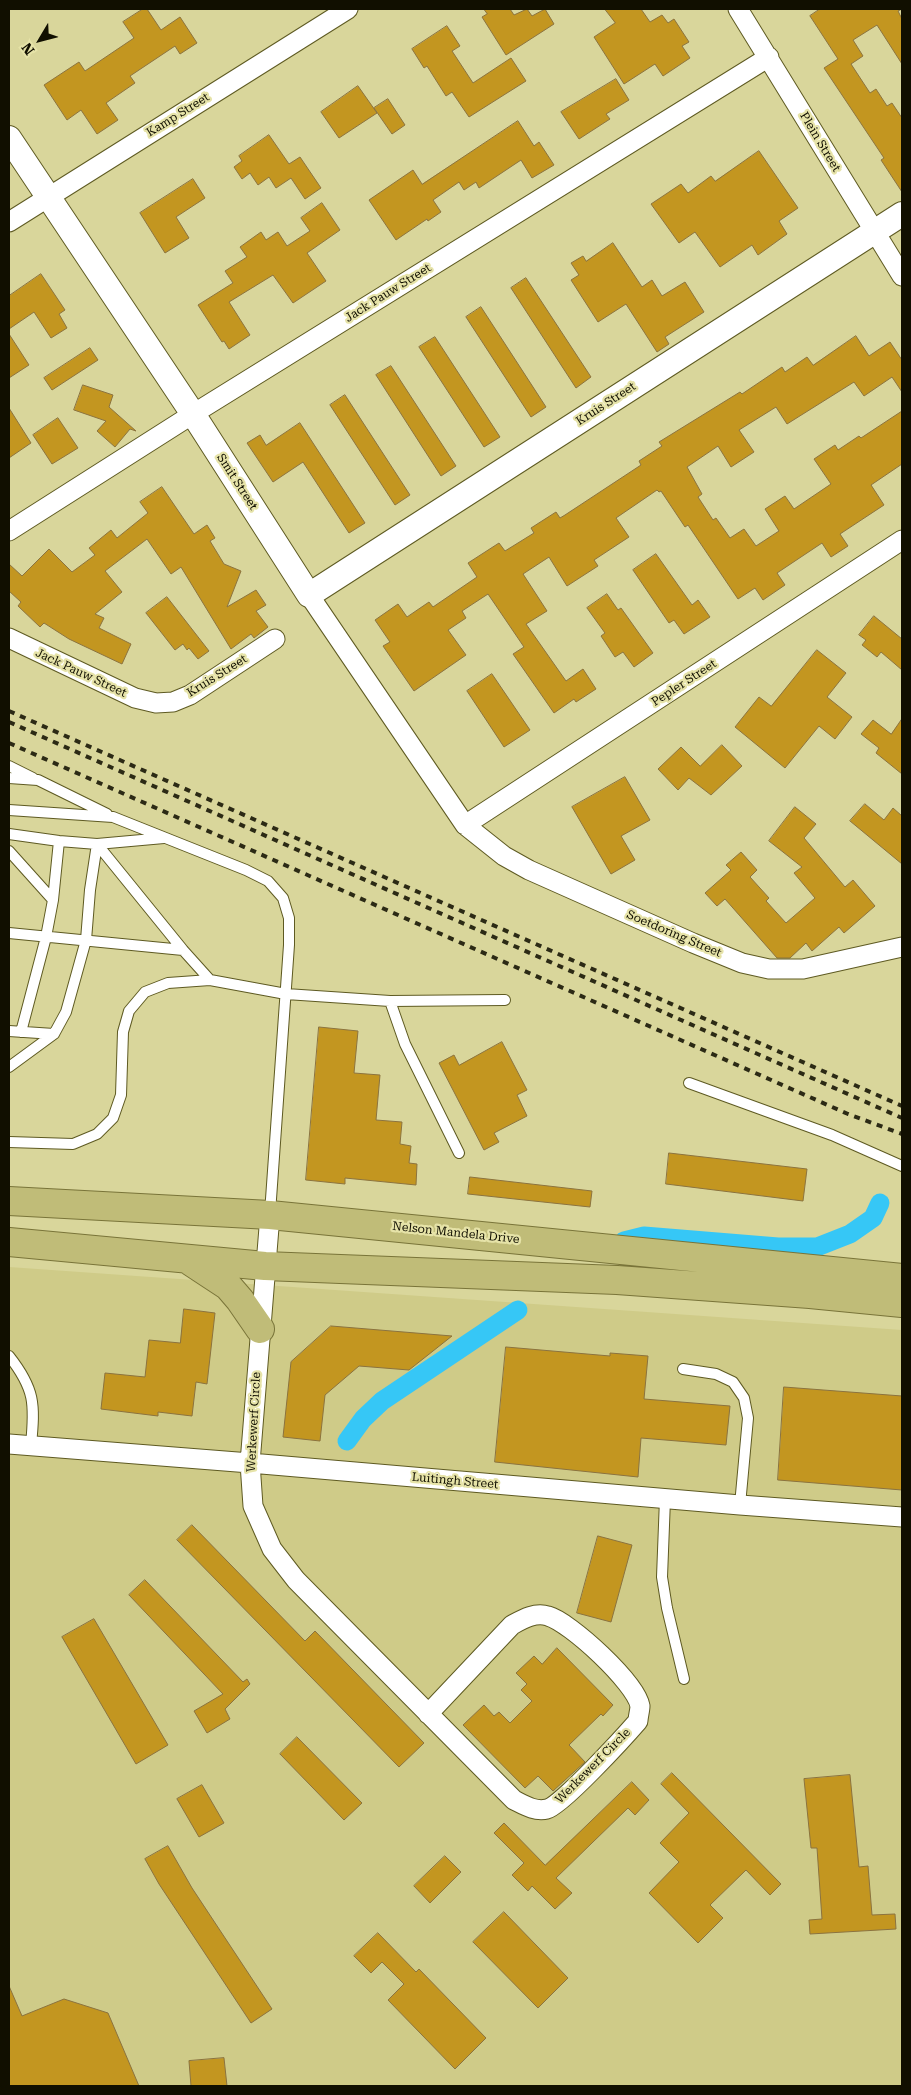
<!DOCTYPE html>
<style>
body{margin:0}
#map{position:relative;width:911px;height:2095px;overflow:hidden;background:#d9d69b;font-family:"Roboto Serif",serif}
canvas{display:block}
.frame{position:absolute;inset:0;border:10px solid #110f00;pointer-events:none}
.north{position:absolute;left:15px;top:15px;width:50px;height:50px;-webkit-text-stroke:4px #e6e3a8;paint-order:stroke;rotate:233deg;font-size:14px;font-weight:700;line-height:20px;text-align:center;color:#110f00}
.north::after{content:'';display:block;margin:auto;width:18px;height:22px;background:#110f00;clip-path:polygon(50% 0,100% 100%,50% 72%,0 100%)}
</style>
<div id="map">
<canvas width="911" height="2095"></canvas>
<div class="frame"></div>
<div class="north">N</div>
</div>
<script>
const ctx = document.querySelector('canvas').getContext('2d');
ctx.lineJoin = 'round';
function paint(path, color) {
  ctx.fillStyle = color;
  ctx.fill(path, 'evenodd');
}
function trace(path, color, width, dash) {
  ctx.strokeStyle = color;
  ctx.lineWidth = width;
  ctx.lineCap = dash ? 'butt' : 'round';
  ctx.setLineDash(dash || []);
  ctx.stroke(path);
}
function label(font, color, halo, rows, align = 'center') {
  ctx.font = font + ' "Roboto Serif",serif';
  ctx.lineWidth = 4.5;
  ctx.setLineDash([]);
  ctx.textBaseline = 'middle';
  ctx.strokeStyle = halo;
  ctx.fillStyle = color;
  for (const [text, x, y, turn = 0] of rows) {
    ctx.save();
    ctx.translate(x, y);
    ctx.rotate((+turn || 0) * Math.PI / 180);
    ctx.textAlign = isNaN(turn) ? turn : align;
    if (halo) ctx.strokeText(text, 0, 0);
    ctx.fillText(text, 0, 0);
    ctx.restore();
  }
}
paint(new Path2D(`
 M9,1267L902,1330V2086H9Z`), '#cfcb88');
trace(new Path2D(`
 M624,1241L644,1236L778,1247H817L850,1234L873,1218L880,1203
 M347,1441L363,1419L382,1401L518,1310`), '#36c7f6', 19);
const building = new Path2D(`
 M143,9H147L161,30L180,17L197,43L180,54L175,46L130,76L135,83L106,103L118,120L97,134L81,110L67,120L44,85L79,62L85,71L134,38L123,22Z
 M484,9H510L514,15L527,9L532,16L545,9L554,24L506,55L482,17L487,14Z
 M605,9H641L650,22L662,15L668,23L674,19L689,42L682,46L690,58L663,76L655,64L624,84L594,37L615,23Z
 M820,9H902L898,11L902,19V64L877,25L853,40L863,56L851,64L870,93L876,89L887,106L892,103L902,118V192L881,160L884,158L824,68L838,59L810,16Z
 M447,26L460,46L452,51L473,83L511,58L526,81L469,117L452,92L446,96L427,66L424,68L412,49Z
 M616,79L629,100L606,114L610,119L579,139L561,112Z
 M358,86L377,113L339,138L321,112Z
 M388,99L405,125L392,134L374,108Z
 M518,121L534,146L539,142L554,165L532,178L521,160L479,188L476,182L464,190L459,182L433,200L441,212L428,221L427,219L396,240L369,200L413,170L422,184Z
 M269,135L289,164L300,157L321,188L305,199L291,178L276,188L269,177L258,185L250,173L242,179L234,167L242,161L239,156Z
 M759,151L798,208L779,221L787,234L758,255L752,245L720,267L695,232L679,243L651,204L681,184L688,193L711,176L715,181Z
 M193,179L205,198L176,217L189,238L165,253L140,213Z
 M322,203L340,230L307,253L326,281L293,303L273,275L229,302L250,335L229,349L224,341L222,342L198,305L233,283L225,271L247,257L240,247L261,232L266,240L278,232L287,246L310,231L301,218Z
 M613,243L642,287L652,280L662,296L685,282L704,312L665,337L669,344L657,352L626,304L598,322L571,280L579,275L571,263L583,256L586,261Z
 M41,274L65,310L59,314L67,328L51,338L34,312L9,329V296Z
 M526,278L591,377L576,388L511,288Z
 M481,307L546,407L531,417L466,317Z
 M9,334L29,365L9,378Z
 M856,336L869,356L890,342L902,360V392L892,377L864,396L854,382L787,424L776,407L739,430L754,452L731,467L718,446L687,467L702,494L698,497L713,520L716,518L730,538L744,529L756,546L779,531L765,509L785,496L794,509L831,484L814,459L835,445L838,450L859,436L861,438L902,411V464L871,485L884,505L840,534L848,546L831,557L822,543L777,573L785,585L763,600L755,588L738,599L688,525L685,527L661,491L659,492L657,490L616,518L629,537L594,560L598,566L567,586L549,557L523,574L547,611L526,624L566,681L583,669L596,689L576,702L574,699L554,713L513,654L524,647L488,594L462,611L466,618L448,630L466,655L414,691L383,646L390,642L375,620L398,604L407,617L429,602L433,607L477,577L468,563L499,543L505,551L534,533L531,528L556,512L560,518L565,515L641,465L639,461L662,446L659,442L740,392L742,394L782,367L785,372L807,357L813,365Z
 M435,337L500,437L484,447L419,347Z
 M90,348L98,360L52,390L44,378Z
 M391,366L456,466L441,476L376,375Z
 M83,385L113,395L109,407L136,431L130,429L115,447L97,431L106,421L74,410Z
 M345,395L410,495L395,505L330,405Z
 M9,408L31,443L9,458Z
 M58,418L78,448L52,464L33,435Z
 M300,423L365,523L349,533L303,462L273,482L247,443L260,435L266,445Z
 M162,487L194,534L207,525L215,538L210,541L224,564L241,571L227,607L256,590L266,605L256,611L268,627L254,638L251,634L231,649L181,567L171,574L147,539L105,571L122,592L95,614L104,618L99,628L131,644L122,664L69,639L44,623L40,627L18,606L21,602L9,591V564L22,576L49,549L72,572L95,555L89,548L111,530L117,538L148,513L140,502Z
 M656,554L692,605L698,600L710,617L684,634L674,620L669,623L633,570Z
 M607,594L618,610L621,608L653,653L634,667L623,652L615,657L601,636L605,633L587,608Z
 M167,597L209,651L198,659L189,648L187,650L183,644L175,650L146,613Z
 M874,616L902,639V670L881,652L877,657L862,645L866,640L859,635Z
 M817,650L846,673L827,697L852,717L835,739L819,726L785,768L735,727L759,697L771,706Z
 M492,674L530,730L504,747L467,691Z
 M902,719V774L876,753L879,748L861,734L873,720L891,734Z
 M722,745L742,766L711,795L689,778L678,790L658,769L681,747L700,766Z
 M625,777L650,820L621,836L635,860L611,874L572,807Z
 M865,804L884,820L893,808L902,816V864L850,821Z
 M795,807L816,824L804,838L845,887L853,880L875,906L844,933L839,927L812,951L806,943L790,958H777L725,899L717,906L705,893L731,870L726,865L741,852L757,870L750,877L769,898L766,901L786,923L815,898L794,873L802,867L769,841Z
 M319,1027L358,1031L354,1073L380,1075L376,1120L402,1122L400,1144L411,1146L409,1163L417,1164L416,1185L345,1178V1184L306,1180Z
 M502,1042L527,1090L517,1095L527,1116L494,1133L499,1142L484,1150L439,1063L454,1055L459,1065Z
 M669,1153L807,1169L803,1201L666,1184Z
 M470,1177L592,1191L590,1207L468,1194Z
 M184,1309L215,1313L207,1384L196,1382L192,1416L158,1412V1416L101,1409L105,1373L145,1377L149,1340L180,1343Z
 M331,1326L452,1336L409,1370L359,1366L325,1395L320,1441L283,1437L291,1362Z
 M506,1347L610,1356V1353L648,1356L644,1399L730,1406L726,1445L641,1438L638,1477L495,1462Z
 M784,1387L902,1396V1490L778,1480Z
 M192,1525L305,1641L315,1631L424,1743L399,1767L177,1540Z
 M598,1536L632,1545L611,1622L577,1613Z
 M145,1580L243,1682L247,1679L250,1684L225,1709L230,1719L207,1733L194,1711L223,1694L129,1595Z
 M94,1619L168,1745L136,1764L62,1637Z
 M557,1648L613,1705L603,1716L601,1714L569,1745L585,1762L553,1791L538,1776L525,1788L463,1725L484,1705L494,1716L499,1712L510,1723L532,1701L521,1690L527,1684L516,1673L534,1656L542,1664Z
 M297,1737L362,1803L344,1820L280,1754Z
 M672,1773L781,1884L770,1895L746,1870L710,1905L723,1918L698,1943L649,1893L679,1862L660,1843L689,1813L661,1784Z
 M850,1775L859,1867L868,1866L872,1915L895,1914L896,1929L810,1934L809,1920L822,1919L817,1848H811L804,1779Z
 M632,1782L649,1800L635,1815L628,1808L556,1878L572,1893L555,1909L532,1886L528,1891L512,1875L524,1863L494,1833L504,1823L545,1865Z
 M202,1785L224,1823L199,1837L177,1799Z
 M168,1846L192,1888L272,2009L251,2023L159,1884L145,1859Z
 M445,1856L461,1872L430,1903L414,1886Z
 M504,1912L568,1978L538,2008L473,1942Z
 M378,1933L416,1972L419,1969L486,2038L455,2069L388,2000L404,1984L382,1962L371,1973L354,1956Z
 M9,1986L22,2016L64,1999L108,2013L139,2086H9Z
 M224,2058L227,2086H191L189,2061Z`);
paint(building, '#c39620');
trace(building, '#8b733f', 1);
const service = new Path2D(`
 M9,766L33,778
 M9,778L38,780L107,814
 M9,810L113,817L246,870L268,881L283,898L289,918V945L270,1213
 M9,834L59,841L97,844L164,838
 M97,844L183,950L210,980
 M9,851L53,900
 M9,933L183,950
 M390,1001L505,1000
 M9,1031L54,1034
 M21,1032L46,937L53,900L59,841
 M9,1067L54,1034L66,1012L86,940L90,890L97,844
 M689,1083L832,1135L902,1166
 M9,1142L73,1144L97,1134L113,1118L121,1095L123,1032L129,1011L145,992L168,983L210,980L286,994L390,1001L405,1044L459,1153
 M9,1356C35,1389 35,1404 31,1445
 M683,1369L716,1374L733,1382L744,1398L748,1418L740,1505
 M665,1499L662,1577L667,1608L684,1679`);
const minor = new Path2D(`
 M738,9L902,276
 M9,222L348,9
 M9,531L193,414L769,57
 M309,595L465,825L504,856L529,870L693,943L742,963L769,969H803L902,947
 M9,638L135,698L156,703L173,702L190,695L275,639
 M465,825L902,540
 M270,1215L250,1463L253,1506L272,1549L296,1580L514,1800C524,1805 535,1812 547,1809C561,1806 625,1736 638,1721C638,1717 640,1710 640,1706C636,1683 570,1622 548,1616C535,1612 523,1619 512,1625L428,1714
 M9,1444L250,1463L740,1505L902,1517`);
const tertiary = new Path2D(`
 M9,138L193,414L309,595L902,214`);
const trunk = new Path2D(`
 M9,1201L270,1215L902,1278
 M9,1242L265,1266L617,1280L810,1294L902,1303
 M190,1261L228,1286L240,1300L260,1329`);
trace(service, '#5e5a22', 12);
trace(minor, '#5e5a22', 21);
trace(tertiary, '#5e5a22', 26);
trace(trunk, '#797439', 30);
trace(service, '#fff', 10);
trace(minor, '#fff', 19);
trace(tertiary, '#fff', 24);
trace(trunk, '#c0bc78', 28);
trace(new Path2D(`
 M9,711L902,1106
 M9,722L902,1118
 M9,743L848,1114L902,1134`), '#2c2a15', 4, [6, 6]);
label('12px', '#110f00', '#e6e3a8', [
 ["Kamp Street",178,115,-32],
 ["Plein Street",820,142,59],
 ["Jack Pauw Street",388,293,-32],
 ["Kruis Street",606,404,-33],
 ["Smit Street",237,482,57],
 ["Jack Pauw Street",81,673,25],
 ["Kruis Street",217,676,-32],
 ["Pepler Street",684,683,-33],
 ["Soetdoring Street",674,934,23],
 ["Nelson Mandela Drive",456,1233,6],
 ["Werkewerf Circle",254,1422,-87],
 ["Luitingh Street",455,1481,5],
 ["Werkewerf Circle",593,1766,-45]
]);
</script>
